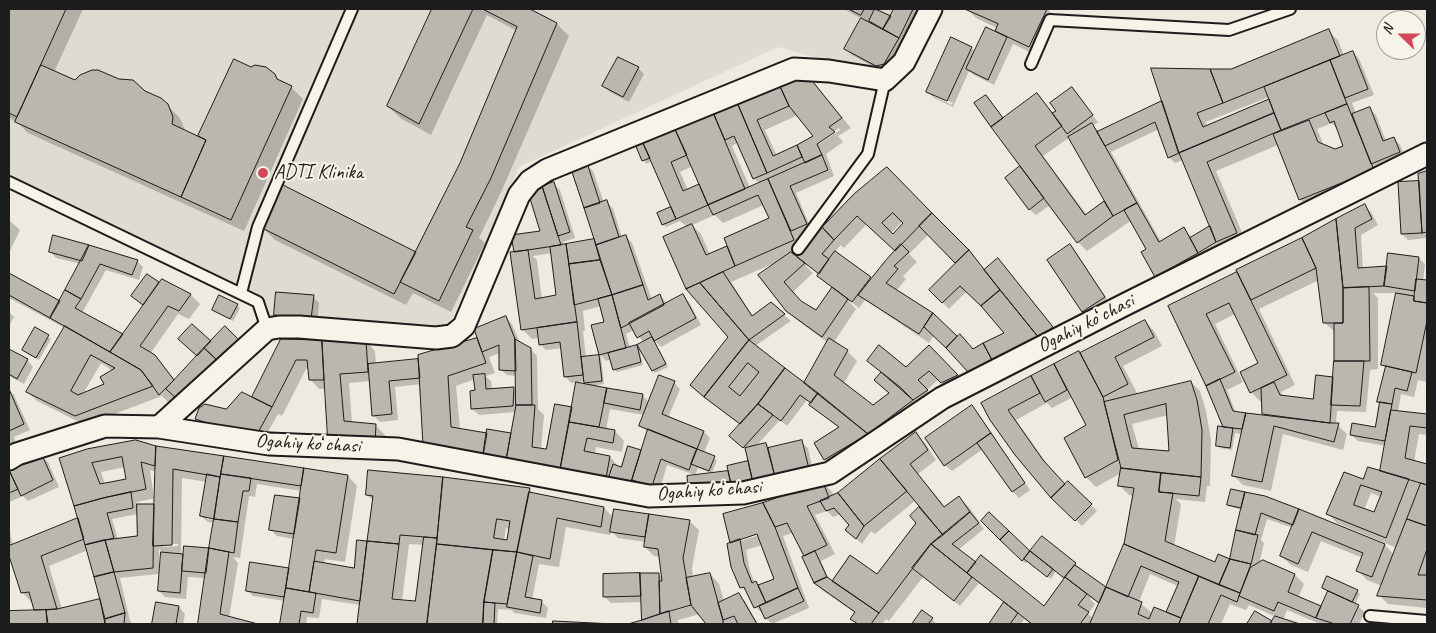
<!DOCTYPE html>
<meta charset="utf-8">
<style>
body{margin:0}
#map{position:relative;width:1436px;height:633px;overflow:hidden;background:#eeeae0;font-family:Caveat,sans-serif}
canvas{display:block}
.frame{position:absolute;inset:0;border:10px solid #1c1c1c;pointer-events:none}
.north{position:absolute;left:1376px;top:10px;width:50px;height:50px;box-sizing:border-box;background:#f7f3e8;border:1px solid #9f9d96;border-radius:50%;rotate:292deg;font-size:14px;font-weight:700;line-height:20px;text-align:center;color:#1c1c1c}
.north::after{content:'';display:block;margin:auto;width:18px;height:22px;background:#d1495b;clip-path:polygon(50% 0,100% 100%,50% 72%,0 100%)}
</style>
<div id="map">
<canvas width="1436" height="633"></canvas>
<div class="frame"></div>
<div class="north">N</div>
</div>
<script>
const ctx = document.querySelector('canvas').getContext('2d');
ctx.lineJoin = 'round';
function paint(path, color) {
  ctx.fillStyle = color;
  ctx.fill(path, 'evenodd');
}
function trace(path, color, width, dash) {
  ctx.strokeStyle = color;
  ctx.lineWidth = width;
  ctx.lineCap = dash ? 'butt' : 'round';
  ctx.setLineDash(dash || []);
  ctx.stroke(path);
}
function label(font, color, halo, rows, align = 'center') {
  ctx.font = font + ' Caveat,sans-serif';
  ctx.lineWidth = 4;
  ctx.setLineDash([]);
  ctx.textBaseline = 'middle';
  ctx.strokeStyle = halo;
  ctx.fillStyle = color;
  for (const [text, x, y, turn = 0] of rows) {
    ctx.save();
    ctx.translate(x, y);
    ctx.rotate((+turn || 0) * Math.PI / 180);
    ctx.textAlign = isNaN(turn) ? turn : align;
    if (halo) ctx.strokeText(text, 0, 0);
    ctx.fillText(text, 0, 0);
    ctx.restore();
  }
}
paint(new Path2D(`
 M9,9H920L891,69L867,72L778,47L519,167L447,330L270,321L267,304L222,280L9,178Z`), '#dedbd1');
paint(new Path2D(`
 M9,9H83L54,72L75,82L145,92L167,105L180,118L185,130L199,138L234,61L251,68L270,70L282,83L291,87L303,99L244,231L28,133L17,122L9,118Z
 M433,9H527L557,24L569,36L502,190L479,238L485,243L451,312L413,293L406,305L275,240L263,228L416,254L461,164L517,31L487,15L431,135L400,118L388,106Z
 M844,9H878V10L891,17L895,9H922L891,70L883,72L852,55L846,49L862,19Z
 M967,9H1047L1056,17L1038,56L1013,44L994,85L974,75L969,71L953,107L934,98L927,91L971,48L975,52L995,33L997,28L976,18ZM933,94L953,103L952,105L933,96Z
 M1328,31L1338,40L1344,56L1353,52L1359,59L1374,95L1352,103L1356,114L1369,109L1376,115L1386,141L1394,138L1400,145L1406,158L1309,209L1300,199L1278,145L1216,171L1246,242L1226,250L1220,244L1162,283L1156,276L1148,249L1132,220L1087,251L1078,242L1050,205L1036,215L1029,209L1022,166L976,103L988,99L1003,119L1037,94L1054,114L1057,111L1072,88L1098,122L1093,126L1100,132L1231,70ZM1269,97L1270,100L1207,127L1206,122ZM1332,123L1338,130L1345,147L1335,151L1324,146L1317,129ZM1159,129L1169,157L1175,163L1183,160L1211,227L1192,238L1184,229L1161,242L1111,152ZM1070,137L1106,201L1087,215L1043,156ZM1221,237L1222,239L1199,253V250Z
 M638,68L644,74L629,102L610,92L604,86Z
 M814,83L851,128L838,136L843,142L826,154L834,176L796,193L812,231L797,237L803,250L792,255L801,262L855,195L940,223L975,258L984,271L1004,266L1058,334L975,378L934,335L929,343L865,300L859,308L850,301L849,302L856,309L834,342L847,351L857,361L844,383L873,406L890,394L876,380L882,373L906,369L938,356L966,385L951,392L939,379L927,390L936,400L832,466L825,459L816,444L840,428L817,411L811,405L812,404L807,400L787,426L780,420L756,446L766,444L771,449L801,442L808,448L814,475L695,495L727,473L730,476L748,462L751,465L747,450L737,442L741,425L701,395L692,385L729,337L687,289L664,238L687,227L680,221L666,227L663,224L675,213L652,161L646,164L636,145L736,101ZM798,115L815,136L777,156L765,130ZM839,128L840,130L819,144V141ZM739,142L754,178L760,184L750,188L732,146ZM693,166L701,184L688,190L680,172ZM764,205L770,219L729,247L710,255L701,234L692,225L715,215L723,223ZM903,221L905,223L893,235L891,233ZM867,224L896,251L872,280L835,252L841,245L844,248ZM929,234L957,263L930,290L949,309L967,291L1006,334L973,350L957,338L932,314L896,291L906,279L903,276L917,262L909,254ZM779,261L787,310L797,320L828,343L810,389L755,346L791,321L771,304L753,316L731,282ZM807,264L820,274L818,276L833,288L817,312L802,303L793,292L813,273L806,266Z
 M587,165L593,171L604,203L606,202L613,208L622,238L626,236L632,243L652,300L660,295L667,304L683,296L689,302L701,325L661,347L654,340L668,367L655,373L653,371L644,343L634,330L626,334L630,348L636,347L639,349L643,365L617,372L614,369L611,359L606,361L601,355L604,384L591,386L642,395L649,402L674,382L680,389L668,418L704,432L710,438L704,453L717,460L712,473L698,468L695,475L667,465L659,492L434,455L421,384L395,387L398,420L380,422L373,415L370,381L349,383L352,423L376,426L385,435L384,452L339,448L326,389H319L310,379L309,369H306L282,416L278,414L261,444L203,425L197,419L257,401L282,341H366L375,351L376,364L420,361V356L478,338L506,318L512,324L520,343L530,349L537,356L538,409L544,415L541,450L547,451L571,408L588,385L585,381L571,383L565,376L562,348L546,350L540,344L539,338L532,339L522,329L512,253L541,232L554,184L560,190L575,238L563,242L565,246L595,240ZM552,253L558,296L542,299L537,260L533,256ZM601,306L605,322L593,326L601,356L586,358L583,331H585L583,311ZM500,353V369L507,375L517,376V392L513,388L492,390L491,381L485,376L495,373L489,357ZM475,379L476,392L472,409L479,415L516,412L512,435L486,434L460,429L456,386ZM610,409L644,415L640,425L648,432L642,451L629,448L622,468L619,467L610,457L595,454L596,447L622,452L624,441L615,431L606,430Z
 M1427,173V238L1408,240L1402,234L1420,182V175Z
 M1365,206L1371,212L1378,225L1361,235L1363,269L1388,267L1419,258L1425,264L1423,281H1427V373L1426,382L1418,380L1414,397L1401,394L1398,412L1427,415V435L1419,434L1414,462L1427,465V608L1388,604L1379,595L1382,586L1367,580L1357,570L1363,558L1321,541L1308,572L1291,565L1281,556L1293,528L1267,519L1261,540L1264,543L1259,565L1263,562L1295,575L1304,584L1298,598L1322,608L1329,592L1323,588L1357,591L1360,594L1355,604L1365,612L1359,624H1320L1287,610L1283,620L1297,624H1248L1255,612L1273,623L1276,617L1249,605L1246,610L1230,604L1221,624H1031L1024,619L1021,624H991L1005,603L979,583L960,606L923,575V577L889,621L886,619L882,624H857L852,619L855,613L822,590L815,583L806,556L793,533L783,536L809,608L772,624L766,618L764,613H762L756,607L748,594L742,587L732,544L763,504L823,483L832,492L834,497L915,434L925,443L936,460L918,474L946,508L959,498L969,507L984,529L958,550L1044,608L1066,579L1056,571L1051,579L1028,561L1025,563L982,521L989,514L1030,553L1075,564L1106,589L1125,545L1134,496L1129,495L1120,486L1121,473L1096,487L1086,477L1065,439L1088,426L1073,397L1052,408L1047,403L1016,420L1052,471L1066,485L1068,482L1097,511L1082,526L1052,497L991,419L1031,377L1079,352L1081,355L1145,321L1154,331L1162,346L1123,366L1138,395L1191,382L1200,391L1206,411L1211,440L1210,486H1207L1205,502L1176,499L1181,504L1174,547L1216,564L1231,561L1243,510L1231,507L1228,504L1232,490L1385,545L1394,555L1397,548L1337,523L1328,514L1363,480L1381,472L1386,446L1358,441L1352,435L1376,429L1386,368L1383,364L1397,293H1373L1378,298V369L1370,370L1366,412L1337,411L1336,424L1347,434L1343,450L1283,434L1271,491L1243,485L1233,475L1242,434L1235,433L1232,450L1220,448L1217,445L1225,428L1207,385L1170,306L1239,272ZM1319,280L1324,322L1335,332V379L1314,400L1283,397L1281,392L1295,385L1259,309ZM1235,314L1259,364L1251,392L1261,402L1263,400L1264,414L1266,416L1236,413L1227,390L1243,382L1215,324ZM1168,415L1170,452L1139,449L1132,424ZM1371,493L1381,497L1375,514L1364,510ZM916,500L921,507L911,516L917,523L877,576L833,582L829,580L821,561L835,554L815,515L827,511L833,517L841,514L850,525L853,536L862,544L871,531L875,534ZM763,531V534L740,541L738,539ZM762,545L776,579L760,586L755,583L750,571L746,550ZM1150,574L1178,586L1166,614H1153L1139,602ZM1091,598L1100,604L1094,619L1088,614L1095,604L1090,599Z
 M9,220L20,230L9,253Z
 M1069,246L1076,252L1110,304L1090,318L1083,312L1049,260Z
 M50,251L137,261L143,267L139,280L106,270L82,313L123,336L145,306L135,299L147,275L160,284L163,280L191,295L200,304L189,319L178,314L150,354L164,366L175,381L210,343L244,347L169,403L162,396L85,425L37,401L28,392L65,328L9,298V274L60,302L81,264L56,258ZM101,363L113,371L106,385L83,394Z
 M313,297L319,303L317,324L281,321L275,314Z
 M237,305L240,308L233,321L214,310Z
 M9,312L14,317L9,326Z
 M35,329L51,339L39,360L26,352Z
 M9,350L27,360L33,367L24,384L9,376Z
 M9,390L14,395L30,430L14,437L15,441L9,444Z
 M971,407L978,413L1030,490L1019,498L1013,492L983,449L952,471L945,465Z
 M156,447L348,476L357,486L345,562L325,559L324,564L355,569L368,544L374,501L367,495L443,478L529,489L535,495L604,508L614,518L649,516L689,521L699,530L692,568L693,578L710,574L719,584L724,601L738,594L745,601L758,624H740L739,623L708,624L700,614L678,620V624H632L645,620L642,602L611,603L605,597L658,574L663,579L660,557L654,556L645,547L646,542L618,538L611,530L610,535L566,527L559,567L539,564L532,600L541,601L548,608L546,618L514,613L512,610L498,609L497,624H358L360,605L322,599L319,618L307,617L306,624H281L285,601L253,596L247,590L251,563L290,569L294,539L277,536L271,530L301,500L302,491L257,484L255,497L249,496L240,558L233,557L238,563L229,618L253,624H199L206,578L188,577L186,599L165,597L159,591L163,553L159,549V574L120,578L130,621L133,624H9V613L37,611L33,602H31L22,592L9,551V529L13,545L79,519L60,459ZM125,467L127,480L105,484L101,472ZM150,470L156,472V497L154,498ZM182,478L207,482L201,516L208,522L215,523L210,551L181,555ZM156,498L155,507L154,505H138L137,502ZM138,514V537L118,539L112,519ZM207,516L220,519V521L207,519ZM506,528L510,529L508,541H504ZM163,544H178V546L163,547ZM409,544L424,545L416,602L402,601ZM88,550L101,600L62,609L49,566ZM697,602V604L669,612V610Z
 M41,456L48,462L59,487L28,501L23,496L9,502V472Z
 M157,604L179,607L185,614L183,624H153Z
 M923,612L935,622L933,624H913Z`), '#0003');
const building = new Path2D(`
 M9,9H66L17,117L9,113Z
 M432,9H473L419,124L387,106Z
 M483,9H530L557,23L491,178L466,227L473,230L439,301L400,282L460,163L517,27Z
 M849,9H864L861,15Z
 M875,9L891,16L883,29L869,21Z
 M894,9H913L899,38L883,29Z
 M965,9H1047L1029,47L995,31L998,24Z
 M861,18L899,38L884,64L876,66L844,49Z
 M986,27L1007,37L988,80L966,69Z
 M1329,29L1340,56L1223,103L1210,69H1231Z
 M951,37L972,47L947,101L926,92Z
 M1353,51L1368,89L1345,98L1330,60Z
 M618,57L639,67L623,97L602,86Z
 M234,59L251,67L255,65L266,67L275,74L277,79L292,86L231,220L181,197L206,140L198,136Z
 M1330,60L1347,104L1281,130L1264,87Z
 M41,65L75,80L80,75L92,70H98L119,79L133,80L145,91L161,98L168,104L173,117L172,124L206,140L181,197L15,122Z
 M1151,68L1210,69L1223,103L1197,113L1203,127L1269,99L1274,113L1179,153Z
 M805,72L842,118L829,127L835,132L817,144L822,155L805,163L797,145L813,136L789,106L778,82Z
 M778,82L789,106L757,120L773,156L797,145L802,157L767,173L736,100Z
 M1072,87L1093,115L1067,134L1052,113L1056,111L1050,103Z
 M1037,93L1062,126L1035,146L1085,215L1104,201L1113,216L1077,243L991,127Z
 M986,95L1003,118L991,127L974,103Z
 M736,100L767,173L753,179L734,136L725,140L712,110Z
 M1162,101L1179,153L1168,158L1155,122L1105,146L1097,132Z
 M1347,104L1374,170L1299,200L1273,134L1309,120L1318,142L1335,149L1343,146L1334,121L1330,123L1325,113Z
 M1370,107L1383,141L1394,137L1400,152L1371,164L1352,114Z
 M712,110L745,189L708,205L674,127Z
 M1274,113L1281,130L1207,162L1237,233L1216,242L1179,153Z
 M1092,123L1137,203L1113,216L1068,137Z
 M674,127L687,155L671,162L683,191L699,184L708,205L676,219L642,141Z
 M642,141L650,158L642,161L635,144Z
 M822,155L828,170L790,186L807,224L791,231L768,179Z
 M587,163L600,203L584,208L571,169Z
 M1020,166L1044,198L1029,210L1005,178Z
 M887,167L932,213L895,251L857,216L834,240L822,227L854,194ZM893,213L903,223L893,234L882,223Z
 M1427,171V232L1422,233L1418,174Z
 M768,179L794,240L735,266L724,238L769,218L758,195L713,215L708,205Z
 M1419,181L1422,233L1401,234L1398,182Z
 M554,182L570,232L558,236L542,186Z
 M283,185L416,252L394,294L262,228Z
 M542,186L561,245L514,252L511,235L540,231L528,192Z
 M607,200L619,237L596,245L584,208Z
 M1137,203L1159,242L1184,227L1198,253L1155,277L1141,252L1146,249L1124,210Z
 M1365,204L1372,219L1355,228L1358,268L1387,266L1384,286L1343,288L1336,219Z
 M671,207L676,219L662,225L657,213Z
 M932,213L969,250L955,263L919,226Z
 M1336,219L1343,288V323H1323L1316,268L1302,238Z
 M692,224L706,255L727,246L735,266L686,289L663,237Z
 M1210,226L1216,242L1198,253L1190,238Z
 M822,227L834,240L822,254L829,259L819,274L797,257Z
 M53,235L89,245L82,261L49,252Z
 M626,235L643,285L612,295L596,245Z
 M1302,238L1316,268L1251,300L1236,270Z
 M594,239L600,260L569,264L566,244Z
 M566,244L577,322L521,330L510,252L528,250L535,299L556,295L550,247Z
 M901,244L909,252L894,266L898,269L886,283L933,313L919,334L858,295L886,260Z
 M1070,244L1105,297L1082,312L1047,260Z
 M89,245L138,260L132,275L100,264L81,299L65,290Z
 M969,250L1000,290L981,306L960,286L942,303L929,290Z
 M835,251L871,277L852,302L817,276Z
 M791,252L805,263L784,282L801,301L816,310L832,287L848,299L822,337L786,311L758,275Z
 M1388,253L1419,257L1415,291L1384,286Z
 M998,258L1053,327L1039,338L984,270Z
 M600,260L612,295L574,305L569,264Z
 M723,272L752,316L771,302L785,314L749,340L700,283Z
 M1237,272L1287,375L1250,393L1240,372L1258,363L1229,303L1206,314L1235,372L1206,386L1168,306Z
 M9,273L60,301L50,318L9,295Z
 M147,274L159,282L143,305L131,296Z
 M162,279L191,294L179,311L168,306L140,346L155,355L174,380L159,395L141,370L110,352Z
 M1416,279L1427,280V303L1414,301Z
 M700,283L749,340L704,397L690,385L728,337L686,289Z
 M643,285L648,300L660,294L664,305L621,328L612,295Z
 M1369,287L1370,361H1334V323H1343V288Z
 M65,290L81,299L75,308L123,334L110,352L50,318Z
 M1000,290L1039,338L992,360L983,343L1004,333L981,306Z
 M276,292L314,295L311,319L274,315Z
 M1396,293L1414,296V301L1427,303V321L1416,373L1381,365Z
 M683,294L696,318L654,341L649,331L637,338L629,323Z
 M219,295L238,304L230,319L212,310Z
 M612,295L626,348L599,355L591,325L604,322L598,299Z
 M933,313L957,336L946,348L924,327Z
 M506,316L515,339L516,371L499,370V345L482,352L474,329Z
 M1145,320L1154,337L1115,357L1128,384L1103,397L1080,353Z
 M577,322L583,375L564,377L560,342L539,345L537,328Z
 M192,324L211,341L197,356L178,339Z
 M65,326L141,370L153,386L75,416L26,392ZM91,355L115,368L100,377L104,384L78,395L71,391Z
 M225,326L239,340L218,361L204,348Z
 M35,327L49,335L36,358L22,350Z
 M960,334L973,349L983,343L992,360L968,372L946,348Z
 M652,337L666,364L652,371L637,345Z
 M477,338L486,363L448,376L451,427L487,433L483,456L423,446L418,355Z
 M829,338L848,350L834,375L873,405L889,393L874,380L881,372L913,400L868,434L804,383Z
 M281,339L322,340L324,380H309L307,360H296L272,407L252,397Z
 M515,339L531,348L532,405H516Z
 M322,340H366L368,372L340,374L344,421L376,424L375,444L328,439Z
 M749,340L785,368L758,404L740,424L704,397ZM748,363L759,372L740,396L729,387Z
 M637,345L641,362L613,370L608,353Z
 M879,345L906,367L929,345L958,375L941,383L929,371L918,380L928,390L913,400L900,387L867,361Z
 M204,348L216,359L178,400L166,389Z
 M9,349L28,359L17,379L9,374Z
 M1079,351L1103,397L1118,460L1085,478L1064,438L1086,425L1054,364Z
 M599,355L602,381L584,383L581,357Z
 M418,359L420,378L389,381L392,414L372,416L368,364Z
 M1334,361H1364L1360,406L1331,405Z
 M1054,364L1067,390L1045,402L1031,376Z
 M1386,366L1412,372L1407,391L1395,388L1392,404L1377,402Z
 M785,368L818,393L811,403L800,395L781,421L758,404Z
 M485,374L486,389L514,387L513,406L471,409L470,391L475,390L473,375Z
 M659,375L675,381L662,414L704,431L697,449L639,426Z
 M1316,375L1333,377L1330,423L1262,414L1261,388L1274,382L1280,395L1313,399Z
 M1031,376L1040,393L1008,410L1043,460L1065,484L1051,498L1015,455L990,420L981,403Z
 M1220,379L1233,411L1246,413L1242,429L1223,427L1206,386Z
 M1191,381L1197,400L1202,430L1201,477L1121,468L1104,402ZM1166,404L1169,451L1132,448L1124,415Z
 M576,382L607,388L599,427L569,422Z
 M607,388L643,394L640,410L604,403Z
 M9,389L24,424L9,431Z
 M242,392L272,407L255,438L195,419L199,408L205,404L226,409Z
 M818,393L868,434L824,460L814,443L839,427L809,405Z
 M1380,402L1392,404L1385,441L1350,435L1352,423L1375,427Z
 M555,404L572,407L560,470L506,460L516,405H535L532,447L546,449Z
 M758,404L773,415L743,448L729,436Z
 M972,405L991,433L944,466L925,438Z
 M1391,410L1427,414V428L1410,426L1405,458L1427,464V485L1380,471Z
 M1246,413L1330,423H1339L1334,442L1274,426L1262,482L1232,476Z
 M569,422L615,430L613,443L587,438L584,451L610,456L605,484L559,476Z
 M1218,426L1233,428L1230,448L1216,446Z
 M487,429L511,433L506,460L483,456Z
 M648,429L697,449L689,470L661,459L652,486L632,480Z
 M916,432L928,450L910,464L944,507L959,496L970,512L943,535L880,459Z
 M991,433L1025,483L1012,492L977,443Z
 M136,440L156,446L155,466L141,462L146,489L103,498L74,506L59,458L87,449ZM122,457L126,479L100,484L92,463Z
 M802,440L809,469L775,477L768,448Z
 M766,443L775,477L753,482L745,448Z
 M156,446L224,456L220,477L173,469L172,545L153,546Z
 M628,446L641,450L630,486L608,479L613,464L621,467Z
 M697,449L715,456L709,471L691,464Z
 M42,455L53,480L21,496L9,470Z
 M224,456L304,468L301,486L221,474Z
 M880,459L907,491L864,526L838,493Z
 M748,461L752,479L731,484L727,466Z
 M1368,467L1409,479L1386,538L1326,514L1344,472L1363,479ZM1361,485L1382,492L1374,512L1354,505Z
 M304,468L348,475L336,553L316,550L309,592L286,588Z
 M1121,468L1161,473L1159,492L1173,493L1165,541L1215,562L1218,554L1230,559L1219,585L1124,544L1134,488L1118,486Z
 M9,470L18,489L9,493Z
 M368,470L443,477L437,538L400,535L399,544L367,541L373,496L366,495Z
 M728,471L731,484L688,489L687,476Z
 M1161,473L1201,477L1199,496L1159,492Z
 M207,474L220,477L214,519L200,516Z
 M221,474L251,478L249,491H243L238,522L214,519Z
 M443,477L530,488L517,552L437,544ZM497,519L510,521L507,540L494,538Z
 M1068,481L1092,504L1075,521L1051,498Z
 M823,482L829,498L807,506L827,545L804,556L787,523L775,527L763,503Z
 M1421,483L1427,485V526L1407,519Z
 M1231,489L1245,492L1241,508L1227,505Z
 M131,492L133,508L107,513L114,538L85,545L74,506L103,498Z
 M529,492L604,507L601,527L557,518L550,559L517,552Z
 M1245,492L1265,496L1299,509L1293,525L1261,513L1255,535L1236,530Z
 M838,493L864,526L856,539L845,530L849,525L834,508L826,511L820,501Z
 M275,495L300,498L294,534L269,530Z
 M763,503L775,527L798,588L766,603L758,585L774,579L757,534L730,543L723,514Z
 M137,504H154L153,568L114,572L105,540L137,536Z
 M919,507L943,535L931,544L879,613L832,581L850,555L877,574L916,523L910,516Z
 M614,509L649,514L645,537L610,532Z
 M1299,509L1385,544L1372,577L1356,571L1363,553L1312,532L1298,564L1280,556Z
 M970,512L979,523L952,544L976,562L967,573L931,544Z
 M989,512L1009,531L1000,540L981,521Z
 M649,514L690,520L683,558L691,605L660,614L659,581H662L658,549L644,547Z
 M78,518L84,539L41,556L57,609L34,610L29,592L21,593L9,556V546Z
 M214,519L238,522L234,553L209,548Z
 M1407,519L1427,526V549L1418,575H1427V600L1377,596Z
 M1236,530L1258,535L1251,564L1230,559Z
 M1009,531L1030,551L1022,561L1000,540Z
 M1042,536L1076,563L1064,578L1030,551Z
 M424,537L437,538L427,624H357L367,541L399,544L392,599L415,601Z
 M740,539L744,563L752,583L756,581L766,603L754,608L744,587L740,588L731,567L727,544Z
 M105,540L114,572L94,577L85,545Z
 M357,540L367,541L360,601L309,592L314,561L354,568Z
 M437,544L493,550L484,602L483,624H427Z
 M931,544L972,577L954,601L912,568Z
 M1124,544L1199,576L1181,618L1166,612L1179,582L1141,566L1128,597L1106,587Z
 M184,546L209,548L206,573L182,571Z
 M209,548L229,552L220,614L258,624H198Z
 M493,550L517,552L507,604L484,602Z
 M815,551L827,577L814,583L802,557Z
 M1030,551L1053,569L1047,577L1024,559Z
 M161,552L183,554L180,593L158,591Z
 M517,552L533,556L525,597L542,600L540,613L507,607Z
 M981,555L1044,606L1065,577L1087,594L1078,605L1089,612L1080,624H1032L967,573Z
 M1230,559L1251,564L1240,593L1219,585Z
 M1263,560L1295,574L1288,592L1321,606L1316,618L1278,602L1274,611L1239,596L1250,568Z
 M250,562L289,568L284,597L246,591Z
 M1075,565L1106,587L1099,603L1065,577Z
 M114,572L125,613L105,619L94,577Z
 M640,573L641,596L603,597V574Z
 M640,573H659L660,614L642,620Z
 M710,573L723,620V624H706L691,605L686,578Z
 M1199,576L1240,593L1237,602L1221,595L1208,624H1179Z
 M1327,576L1358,590L1352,602L1322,588Z
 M827,577L879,613L871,624H858L850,619L855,612L814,583Z
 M1106,587L1142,602L1138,614L1149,619L1154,607L1181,618L1179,624H1090Z
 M286,588L316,593L313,613L301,611L299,624H280Z
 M798,588L804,601L765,619L759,606Z
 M1328,591L1359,605L1350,624H1335L1316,618Z
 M739,593L757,624H738L734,616L723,620L718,603Z
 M100,599L105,624H48L46,610L57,609Z
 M156,602L179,606L176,624H152Z
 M484,602L495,603L494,624H483Z
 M1004,602L1018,613L1010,624H989Z
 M46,610L47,624H9V611Z
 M922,610L933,618L928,624H912Z
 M669,611L671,624H628L642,620Z
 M1255,611L1272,621L1270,624H1247Z
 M125,613L124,624H105V619Z
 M1275,616L1300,624H1270Z
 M553,621L614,624H553Z`);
paint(building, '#bab7af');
trace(building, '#1c1c1c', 1);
const lane = new Path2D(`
 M1031,64L1050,20L1229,30L1290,9
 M9,182L258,302L267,329
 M798,249L868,154L885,80
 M241,293L258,227L352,9
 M1370,616L1427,621`);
const street = new Path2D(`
 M159,427L267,329L279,327H299L436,338L452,336L464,326L519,195L530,181L547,170L794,69L829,71L885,80L904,62L931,9
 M9,459L17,454L105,426L159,427L269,444L398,449L649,496L743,493L830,473L942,398L1126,304L1427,154`);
trace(lane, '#1c1c1c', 14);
trace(street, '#1c1c1c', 25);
trace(lane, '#f7f3e8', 10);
trace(street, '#f7f3e8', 21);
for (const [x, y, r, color] of [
 [263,173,6,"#d1495b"]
]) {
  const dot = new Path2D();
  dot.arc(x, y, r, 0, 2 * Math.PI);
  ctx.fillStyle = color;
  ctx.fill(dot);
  trace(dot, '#f7f3e8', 2);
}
label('20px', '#1c1c1c', '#f7f3e8', [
 ["ADTI Klinika",274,173]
], 'left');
label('20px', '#1c1c1c', '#f7f3e8', [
 ["Ogahiy koʻchasi",1086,324,-27],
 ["Ogahiy koʻchasi",308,444,3],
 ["Ogahiy koʻchasi",709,491,-4]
]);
</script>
